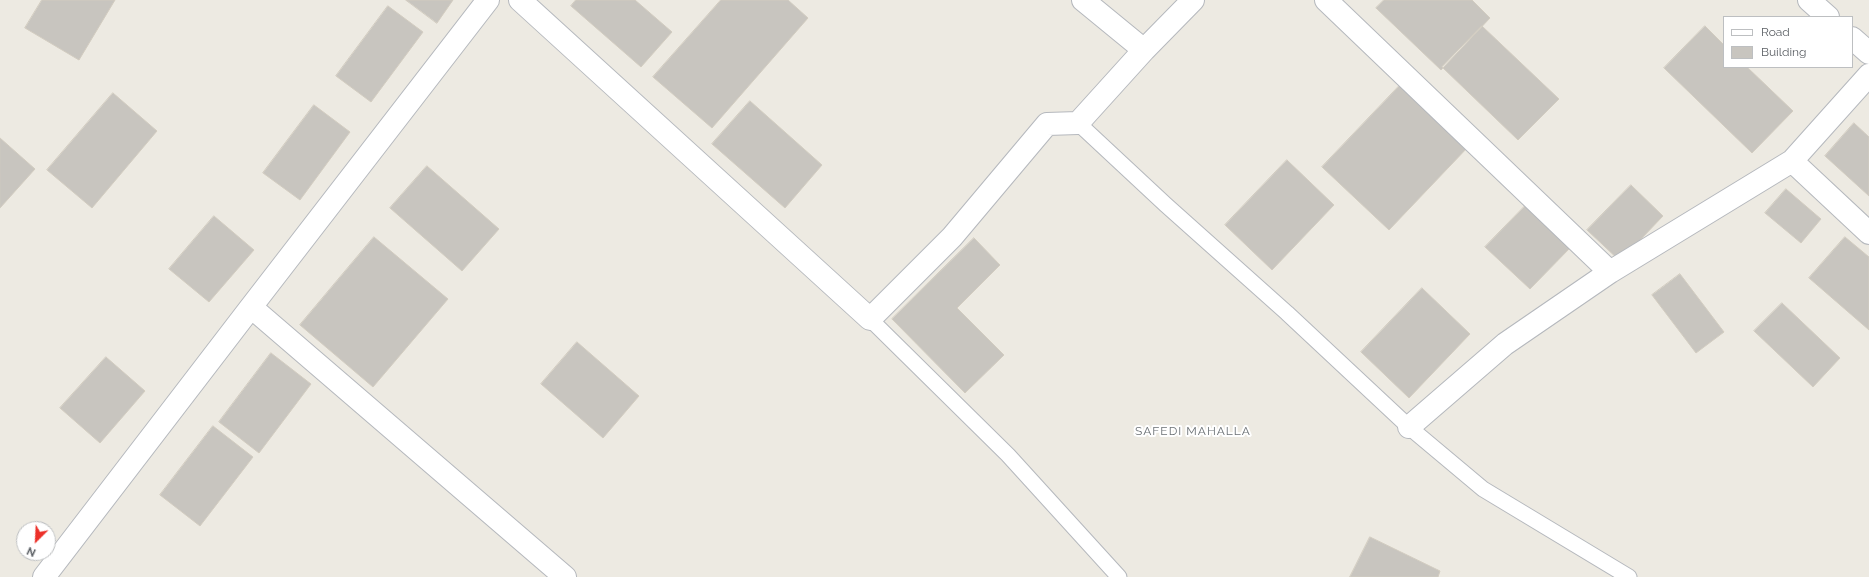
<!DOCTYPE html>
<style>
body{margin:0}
#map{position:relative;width:1869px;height:577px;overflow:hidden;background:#edeae2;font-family:Raleway,sans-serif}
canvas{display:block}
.legend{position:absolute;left:1723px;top:16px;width:130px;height:52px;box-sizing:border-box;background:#fff;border:1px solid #bdbfc1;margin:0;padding:5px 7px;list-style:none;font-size:12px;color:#5a5e63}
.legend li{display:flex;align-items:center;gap:8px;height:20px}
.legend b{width:20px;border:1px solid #bdbfc1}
.north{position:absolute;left:16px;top:521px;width:40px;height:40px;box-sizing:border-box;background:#fff;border:1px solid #bdbfc1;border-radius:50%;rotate:204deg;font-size:11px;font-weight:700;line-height:16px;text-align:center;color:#5a5e63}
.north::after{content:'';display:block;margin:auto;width:14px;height:18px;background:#ec3029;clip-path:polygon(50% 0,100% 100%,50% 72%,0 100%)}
</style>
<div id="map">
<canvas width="1869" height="577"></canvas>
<ul class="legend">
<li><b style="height:5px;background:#fff"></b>Road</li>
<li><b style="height:11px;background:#c8c5bf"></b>Building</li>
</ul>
<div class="north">N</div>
</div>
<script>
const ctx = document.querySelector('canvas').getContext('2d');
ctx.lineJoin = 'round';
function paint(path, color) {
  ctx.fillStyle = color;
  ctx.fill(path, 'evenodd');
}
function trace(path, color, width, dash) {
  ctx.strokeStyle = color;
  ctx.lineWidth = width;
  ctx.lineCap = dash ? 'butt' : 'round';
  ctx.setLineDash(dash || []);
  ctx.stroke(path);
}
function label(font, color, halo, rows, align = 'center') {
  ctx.font = font + ' Raleway,sans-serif';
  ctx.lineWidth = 4;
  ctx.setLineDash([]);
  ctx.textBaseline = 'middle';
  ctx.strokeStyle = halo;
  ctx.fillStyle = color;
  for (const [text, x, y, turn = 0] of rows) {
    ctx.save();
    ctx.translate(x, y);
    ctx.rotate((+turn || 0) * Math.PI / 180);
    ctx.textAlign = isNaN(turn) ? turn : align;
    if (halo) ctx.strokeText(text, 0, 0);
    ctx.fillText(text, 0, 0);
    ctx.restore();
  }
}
const building = new Path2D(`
 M42,0H115L79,60L25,28Z
 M406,0H453L437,23Z
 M576,0H635L672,32L641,67L571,6Z
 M721,0H788L808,18L712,128L653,77Z
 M1384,0H1472L1490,18L1441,70L1376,8Z
 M388,6L423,32L371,102L336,76Z
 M1482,26L1559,99L1518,140L1442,67Z
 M1705,26L1724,45V67H1747L1793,111L1752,153L1664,68Z
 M1403,82L1469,146L1389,230L1322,167Z
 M113,93L157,131L92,208L47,170Z
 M750,101L822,165L785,208L712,144Z
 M314,105L350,132L300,200L263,173Z
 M1854,123L1869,137V196L1825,156Z
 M0,138L35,169L0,208Z
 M1287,160L1334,205L1272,270L1225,225Z
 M427,166L499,229L462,271L390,208Z
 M1631,185L1663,216L1620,261L1587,230Z
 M1786,189L1821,219L1801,243L1765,213Z
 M1526,205L1570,248L1530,289L1485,247Z
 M214,216L254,250L209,302L169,269Z
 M374,237L448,299L373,387L300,325Z
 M1845,237L1869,257V330L1809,278Z
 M974,238L1000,265L957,308L1004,355L965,393L892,319Z
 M1680,274L1724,332L1696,353L1652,295Z
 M1422,288L1470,334L1409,398L1361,352Z
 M1782,303L1840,358L1813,387L1754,331Z
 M577,342L639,396L603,438L541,384Z
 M271,353L311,384L259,453L219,422Z
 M106,357L145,391L100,443L60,408Z
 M213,426L253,457L200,526L160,495Z
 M1370,537L1440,571L1438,577H1350Z`);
paint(building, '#c8c5bf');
trace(building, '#d2ccc0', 1);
const service = new Path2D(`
 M1078,123L1166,205L1287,313L1409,427L1483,489L1629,577
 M870,319L1008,455L1119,577`);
const minor = new Path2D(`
 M520,0L870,319L952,237L1047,124L1078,123L1144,50L1193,0
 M1083,0L1144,50
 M1326,0L1610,272
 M1809,0L1828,17
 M1852,38L1869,53
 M1869,75L1792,161L1869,233
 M251,307L488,0
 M1409,427L1505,344L1610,272L1792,161
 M44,577L251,307L565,577`);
trace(service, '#b5b8bd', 17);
trace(minor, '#b5b8bd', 24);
trace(service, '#fff', 15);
trace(minor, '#fff', 22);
ctx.letterSpacing = '1px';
label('12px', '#6b7175', '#fff', [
 ["SAFEDI MAHALLA",1193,431]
]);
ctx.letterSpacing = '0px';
</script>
